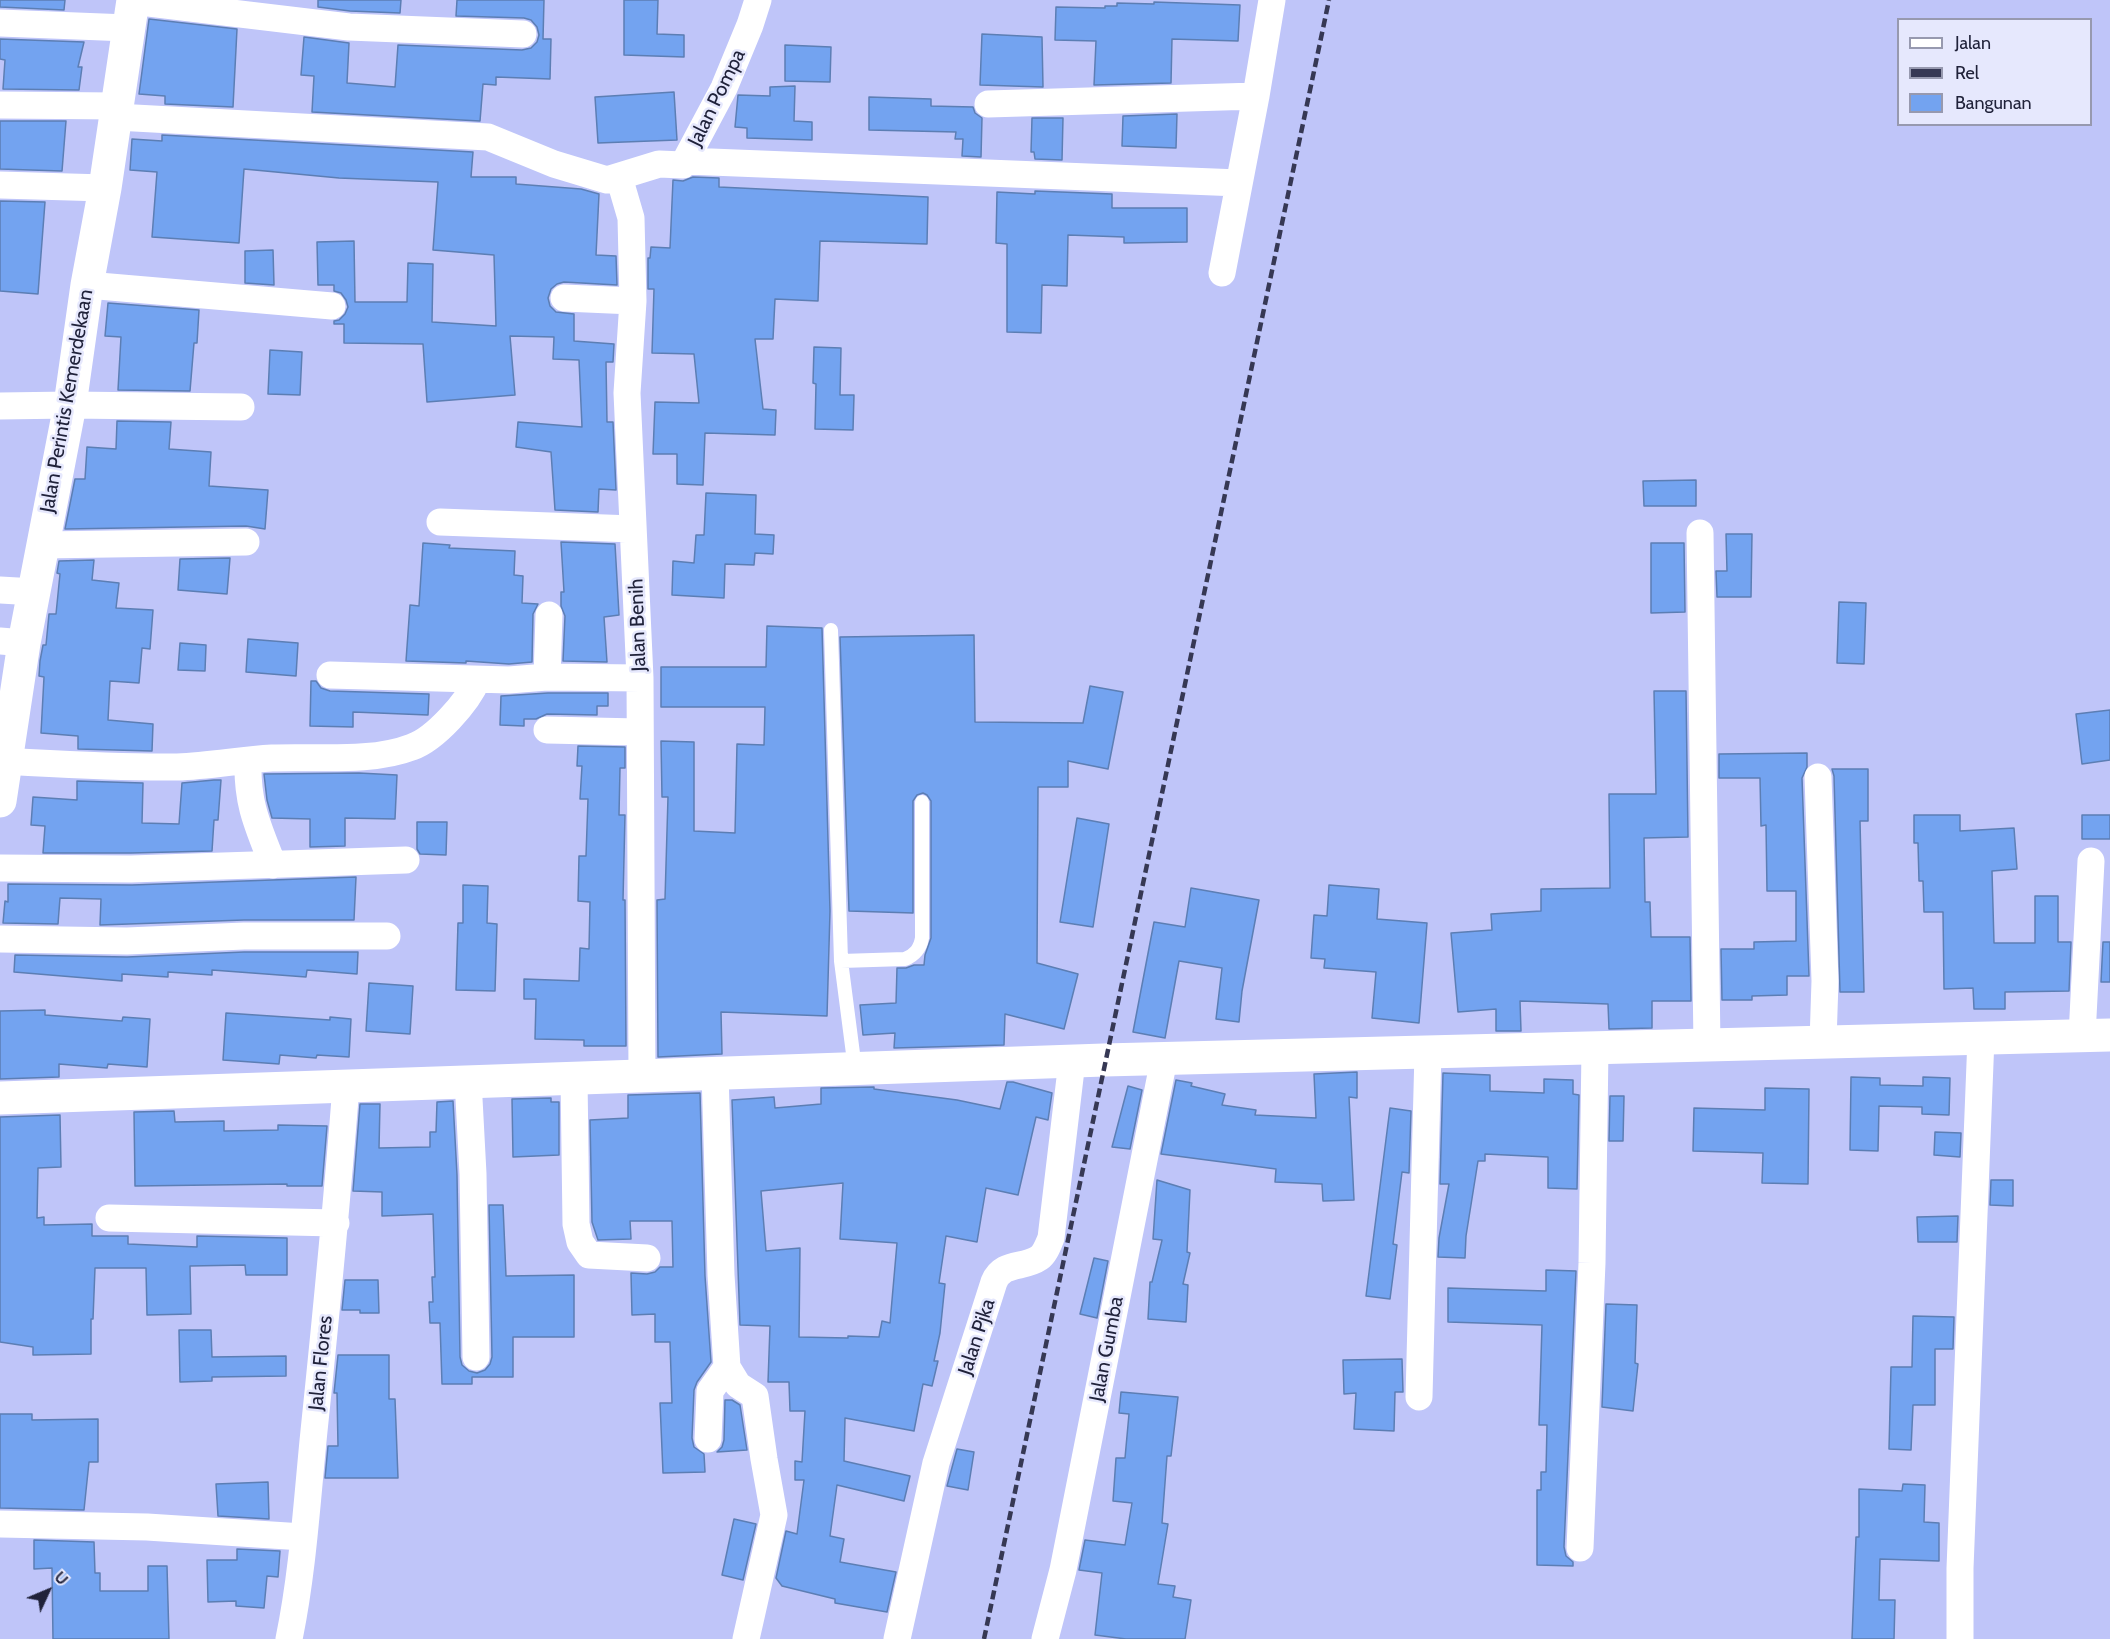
<!DOCTYPE html>
<style>
body{margin:0}
#map{position:relative;width:2110px;height:1639px;overflow:hidden;background:#bfc5f9;font-family:Cabin,sans-serif}
canvas{display:block}
.legend{position:absolute;left:1897px;top:18px;width:195px;height:108px;box-sizing:border-box;background:#e6e8fd;border:2px solid #9799af;margin:0;padding:8px 10px;list-style:none;font-size:18px;color:#20223a}
.legend li{display:flex;align-items:center;gap:12px;height:30px}
.legend b{width:30px;border:2px solid #9799af}
.north{position:absolute;left:18px;top:1561px;width:60px;height:60px;-webkit-text-stroke:4px #e6e8fd;paint-order:stroke;rotate:46deg;font-size:16px;font-weight:700;line-height:24px;text-align:center;color:#20223a}
.north::after{content:'';display:block;margin:auto;width:21px;height:27px;background:#20223a;clip-path:polygon(50% 0,100% 100%,50% 72%,0 100%)}
</style>
<div id="map">
<canvas width="2110" height="1639"></canvas>
<ul class="legend">
<li><b style="height:8px;background:#fff"></b>Jalan</li>
<li><b style="height:8px;background:#363854"></b>Rel</li>
<li><b style="height:16px;background:#73a3f0"></b>Bangunan</li>
</ul>
<div class="north">U</div>
</div>
<script>
const ctx = document.querySelector('canvas').getContext('2d');
ctx.lineJoin = 'round';
function paint(path, color) {
  ctx.fillStyle = color;
  ctx.fill(path, 'evenodd');
}
function trace(path, color, width, dash) {
  ctx.strokeStyle = color;
  ctx.lineWidth = width;
  ctx.lineCap = dash ? 'butt' : 'round';
  ctx.setLineDash(dash || []);
  ctx.stroke(path);
}
function label(font, color, halo, rows, align = 'center') {
  ctx.font = font + ' Cabin,sans-serif';
  ctx.lineWidth = 5;
  ctx.setLineDash([]);
  ctx.textBaseline = 'middle';
  ctx.strokeStyle = halo;
  ctx.fillStyle = color;
  for (const [text, x, y, turn = 0] of rows) {
    ctx.save();
    ctx.translate(x, y);
    ctx.rotate((+turn || 0) * Math.PI / 180);
    ctx.textAlign = isNaN(turn) ? turn : align;
    if (halo) ctx.strokeText(text, 0, 0);
    ctx.fillText(text, 0, 0);
    ctx.restore();
  }
}
const building = new Path2D(`
 M0,0H65L64,10L0,7Z
 M318,0H401L400,13L350,11L318,7Z
 M457,0H544L543,39H551L550,79L496,77V85L483,84L480,121L312,112L314,76L301,75L304,37L349,43L347,83L395,87L398,45L522,50L531,48L537,42L539,35L537,27L531,20L524,18L456,16Z
 M624,0H658L657,34L684,35V57L624,55Z
 M1154,2L1240,5L1238,41L1172,39L1171,83L1094,85L1096,41L1055,40L1056,7L1105,8V6H1117V3L1154,4Z
 M149,19L237,29L233,107L165,104V96L139,94Z
 M982,34L1042,37L1043,87L980,85Z
 M0,39L84,42L78,67H82L79,90L3,89L5,60L0,59Z
 M785,45L831,47L830,82L785,81Z
 M795,86L794,121L812,122V140L747,138V128L735,127L738,95L770,96V87Z
 M674,92L677,140L598,143L595,97Z
 M869,97L931,99V106L973,107L975,113L982,118L981,157L962,156L963,139H955L956,132L869,130Z
 M1177,114L1176,148L1122,146L1123,116Z
 M1032,118H1063L1062,160L1035,159L1034,152H1031Z
 M0,121H66L62,171L0,169Z
 M162,135L473,152L471,177H516V184L581,189L599,194L596,255L616,256L617,285L564,282L557,284L551,289L548,298L550,306L556,312L574,314V341L614,344L613,362H606L607,422H613L616,490L599,489L598,512L555,510L551,452L516,447L518,422L582,427L579,360L553,359L554,337L510,336L515,395L427,402L423,344L344,343V324H334V321L339,320L345,314L348,307L346,300L341,293L334,291V285H318L317,242L354,241L355,302H407L408,263L433,264L432,322L496,326L494,255L433,250L438,182L339,178L244,169L239,243L152,237L157,172L130,170L132,139L162,141Z
 M693,177L719,178V187L928,197L927,244L820,241L818,301L775,299L773,339H755L763,409L776,410L775,435L705,433L703,485L677,484V454H653L655,402L699,403L694,354L652,353L654,289H648V258H650L651,247L670,248L673,180L683,181Z
 M1035,191L1112,194V208H1187V242L1124,243V237L1068,235L1067,286L1042,285L1041,333L1007,332V244L996,243L997,192L1035,194Z
 M0,201L45,202L38,294L0,291Z
 M273,250L274,285L245,283V251Z
 M108,303L199,310L197,343H194L190,391L118,390L121,337L105,336Z
 M814,347L841,348L840,395H854L853,430L815,429L816,384L813,383Z
 M270,350L302,352L300,395L268,394Z
 M117,421L171,422L169,449L211,452L209,486L268,490L265,529L246,526L65,529L75,479H85L87,447L116,449Z
 M1696,480V506H1644L1643,481Z
 M706,493L756,495L755,534L774,535L773,554L755,553L754,565L725,564L724,598L672,595L673,561L694,563L696,535H704Z
 M1726,534H1752L1751,597H1717L1716,571H1727Z
 M561,542L615,544L619,615L604,617L607,662L563,661L565,616L561,606V592H564Z
 M423,543L450,545L449,548L515,551L514,575L523,576L522,603L538,604L533,614L532,662L509,664L466,661V663L406,661L410,605L419,606Z
 M1651,543H1684L1685,612L1651,613Z
 M230,558L227,594L178,590L180,559Z
 M94,560L92,580L119,583L116,608L153,610L150,649L142,648L139,683L110,681L108,720L153,724L152,751L78,749V736L41,733L44,677L39,676L40,661L43,645H46L49,614H56L60,574L57,573L59,561Z
 M1839,602L1866,603L1864,664L1837,663Z
 M767,626L822,628L830,911L827,1016L721,1012L722,1054L658,1057L657,900L665,899L668,797H662L661,741L694,742V831L735,833L737,744L764,745L765,707H661V667H766Z
 M974,635L975,722L1083,723L1090,686L1123,692L1108,769L1068,761V787H1038L1037,963L1078,974L1064,1029L1005,1014L1004,1045L894,1048L895,1033L863,1035L860,1005L896,1003L897,968H906L914,965H924L925,955L931,938V801L927,795L923,793L917,795L913,801V913L849,911L840,637Z
 M248,639L298,643L296,676L246,672Z
 M180,643L206,645L205,671L178,670Z
 M311,681H316L321,688L330,691L429,694L428,715L353,712V727L310,726Z
 M1654,691H1686L1688,837L1644,838L1645,902H1650L1651,937H1690L1691,1001H1652V1028L1609,1029L1608,1004L1520,1001L1521,1031H1496V1009L1458,1012L1451,933L1492,930L1491,914L1541,911V889L1610,888L1609,794H1656Z
 M548,693H608V706H597V715L547,714L536,719H524V726L500,725L501,696Z
 M2110,710V760L2082,764L2076,714Z
 M578,746L625,747V768H620L619,815H625L623,900H625L626,1046H584V1040L535,1039L536,999H524V979L579,981L580,948L589,949L590,902L578,901L579,856H586L588,799H580L582,766H577Z
 M1807,753V767L1802,778L1809,976H1787V995L1752,996V1000H1722L1721,949H1754V942L1796,941V891H1767L1766,825L1761,826L1760,778H1719V754Z
 M1832,769H1868V821H1860L1864,992H1840L1834,776Z
 M359,773L397,775L395,819L345,818V846L310,847V819L272,818L267,800L264,774Z
 M214,780H221L218,820H214L212,851L131,853H43L45,826L31,825L33,797L77,800V781L143,783L142,823L179,824L182,783Z
 M1914,815H1960V831L2014,828L2017,869L1992,871L1994,943H2035V896H2058V942H2071L2069,991L2005,992V1009H1974L1973,988L1944,989L1943,912H1924L1923,881H1919L1918,843H1914Z
 M2082,815H2110V839H2082Z
 M1077,818L1109,824L1093,927L1060,922Z
 M417,822H447L446,855L420,854L417,849Z
 M356,877L354,920H244L100,925L101,899L60,898L58,924L3,923L5,901L8,902V884L132,885Z
 M463,885L488,886L487,923L497,924L495,991L456,990L458,923H463Z
 M1329,885L1379,889L1377,919L1427,923L1419,1023L1372,1018L1376,972L1324,968L1325,959L1311,958L1314,915L1327,916Z
 M1191,888L1259,900L1242,991L1239,1022L1216,1019L1222,968L1179,961L1165,1038L1133,1032L1154,922L1185,927Z
 M2103,942H2110V982H2101Z
 M244,952H358L357,974L307,970L306,977L212,970V975L168,972V977L122,974V981L14,972L15,955L127,957Z
 M369,983L413,986L410,1034L366,1031Z
 M45,1010V1015L122,1021L123,1017L150,1019L147,1067L108,1064L107,1068L59,1064V1077L0,1079V1011Z
 M226,1013L330,1020V1017L351,1019L349,1057L317,1055L316,1058L280,1055L279,1064L223,1060Z
 M1357,1072V1098L1349,1097L1354,1200L1323,1201L1322,1184L1275,1182L1276,1169L1161,1154L1176,1080L1192,1083L1191,1086L1225,1094L1222,1105L1256,1110L1255,1115L1316,1118L1314,1074Z
 M1443,1073L1490,1075V1091L1544,1093V1079L1573,1080V1094L1579,1095L1577,1189L1548,1188V1157L1485,1154V1161H1478L1466,1236L1465,1258L1438,1257L1439,1238L1449,1184H1440Z
 M1851,1077L1880,1078V1085L1923,1086V1077L1950,1078L1949,1115L1922,1114V1107L1879,1106L1878,1151L1850,1150Z
 M1007,1082H1013L1052,1093L1048,1120L1036,1117L1018,1195L986,1188L977,1242L946,1236L939,1283L945,1284L940,1333L934,1361H938L932,1386L923,1384L914,1431L845,1418L844,1461L910,1476L904,1501L837,1485L830,1536L844,1539L840,1562L896,1572L887,1612L835,1603V1599L782,1586L776,1578L786,1531L797,1534L804,1480H795V1461L802,1462L805,1411H790L789,1382H768L770,1326L740,1325L732,1100L774,1097L775,1108L821,1104V1088L874,1087V1089L957,1100L1000,1109ZM843,1183L840,1239L897,1243L890,1323L882,1321L879,1337L848,1336V1338L799,1337L800,1248L766,1251L761,1191Z
 M1128,1086L1142,1090L1130,1149L1112,1147Z
 M1765,1088L1809,1089L1808,1184L1762,1183L1763,1153L1693,1151L1694,1108L1765,1110Z
 M700,1093L705,1276L711,1362L697,1382L694,1390L692,1438L694,1447L704,1454L705,1472L663,1473L660,1403H672L670,1342H655V1314L632,1315L631,1273L647,1274L655,1272L660,1267H673L672,1221H630L631,1239L598,1240L592,1222L590,1120L628,1118V1095Z
 M1610,1096H1624L1623,1141H1609Z
 M551,1098V1102H559V1155L513,1157L512,1099Z
 M453,1101L457,1175L460,1357L462,1365L469,1371L477,1373L485,1370L490,1364L492,1357L489,1205H503L506,1276L574,1275V1337H513V1377H472V1384H442L440,1323H430L429,1302H433L432,1277H435L433,1214L382,1216V1192L353,1191L360,1104H380L379,1148L430,1147V1132H436L437,1102Z
 M1390,1108L1411,1111L1409,1173L1402,1172L1393,1244L1397,1245L1390,1299L1366,1296Z
 M174,1111L175,1122L224,1121V1131L278,1130V1125L327,1126L322,1186H287V1184L135,1186L134,1112Z
 M60,1115L61,1167L38,1168L37,1218L44,1217V1225L92,1224V1236H128V1244L197,1247V1236L287,1238V1275H246L245,1265L190,1266L191,1314L147,1315L146,1268H95L93,1319H91V1354L33,1355V1347L0,1342V1117Z
 M1935,1132L1961,1133L1960,1157L1934,1155Z
 M1157,1180L1190,1190L1187,1252L1190,1253L1183,1284L1188,1285L1186,1322L1148,1319L1150,1282H1152L1162,1240L1153,1239Z
 M1991,1180H2013V1206L1990,1205Z
 M1958,1216L1957,1242H1918L1917,1217Z
 M1094,1258L1108,1261L1097,1318L1080,1314Z
 M1546,1270L1576,1271L1564,1547L1566,1556L1573,1562V1566L1537,1565V1490H1541V1472H1546L1547,1425H1539L1542,1325L1448,1322V1288L1546,1291Z
 M345,1280H378L379,1313H360V1310H342Z
 M1606,1304L1637,1305L1635,1363L1638,1364L1633,1411L1602,1407Z
 M1913,1316L1954,1317L1953,1349H1935V1405H1913L1911,1450L1889,1449L1891,1367H1912Z
 M179,1330H211L212,1357L286,1356V1376L212,1377V1381L180,1382Z
 M338,1355H389V1399H395L398,1478H325L328,1446H338L337,1393H334Z
 M1402,1359L1403,1392H1395L1394,1431L1354,1429L1356,1393L1344,1394L1343,1360Z
 M1121,1392L1178,1397L1171,1456H1167L1162,1523L1168,1524L1158,1584L1175,1586L1173,1597L1191,1600L1185,1639H1126L1095,1635L1102,1573L1079,1570L1085,1540L1125,1545L1132,1503L1113,1501L1116,1458H1125L1129,1414L1119,1413Z
 M725,1400H732L740,1405L747,1450L717,1452L722,1447L724,1440Z
 M0,1414H32V1420L98,1419V1462H89L84,1510L0,1508Z
 M957,1449L974,1452L968,1490L947,1486Z
 M268,1482L269,1519L218,1516L216,1484Z
 M1903,1484L1925,1485L1924,1522L1939,1523V1561L1880,1559L1879,1600H1895L1894,1639H1852L1856,1537H1859V1489L1902,1491Z
 M734,1519L756,1524L743,1580L722,1575Z
 M34,1540L94,1542L95,1573H100V1591H148V1566H167L169,1639H53L52,1568L34,1569Z
 M237,1549L280,1551L278,1577L267,1576L264,1608L236,1606V1601L208,1602L207,1560H237Z`);
paint(building, '#73a3f0');
trace(building, '#5c7eb4', 1.5);
trace(new Path2D(`
 M831,630L841,961L855,1069
 M841,961L905,959C915,955 920,949 922,938V802`), '#fff', 14);
trace(new Path2D(`
 M132,1L349,27L523,34
 M0,23L128,28
 M988,104L1256,96
 M0,105L117,106
 M116,117L488,137L554,164L607,180L659,164L683,165L724,88L750,25L758,0
 M686,161L1239,183
 M619,177L631,218L633,301L627,393L640,678L642,1076
 M0,185L105,188
 M1222,273L1256,96L1272,0
 M87,285L332,306
 M564,298L633,301
 M0,406L70,405L241,407
 M440,522L633,529
 M1700,533L1707,1046
 M42,545L246,542
 M0,590L35,592
 M0,641L24,643
 M330,675L509,680L547,677L640,678
 M547,677L549,615
 M547,730L639,732
 M0,761C59,764 119,768 177,767C209,766 240,760 272,758C316,756 371,763 412,747C435,739 468,702 477,680
 M248,762C247,805 258,826 273,865
 M1818,777L1825,981L1823,1042
 M0,868L131,869L406,860
 M0,939L127,941L244,936H387
 M2082,1036L2091,861
 M715,1073L721,1275L727,1367L738,1385L755,1396L764,1459L774,1515L746,1639
 M574,1078L576,1224L580,1242L589,1255L647,1258
 M468,1080L473,1174L476,1357
 M109,1218L336,1223
 M1419,1397L1428,1052
 M708,1439L710,1391L727,1367
 M0,1524L147,1527L303,1537
 M1580,1548L1592,1263L1595,1048
 M289,1639C303,1571 307,1500 314,1431C326,1316 337,1201 346,1086
 M897,1639L936,1463L994,1282C1003,1261 1023,1269 1039,1258C1045,1254 1048,1245 1051,1238L1072,1061
 M1045,1639L1063,1570L1164,1059
 M1960,1639V1568L1981,1038`), '#fff', 27);
trace(new Path2D(`
 M0,801L24,643L70,405L87,285L105,188L133,0
 M0,1098L1104,1060L2110,1035`), '#fff', 33);
trace(new Path2D(`
 M984,1639L1329,0`), '#363854', 4.5, [9, 4.5]);
label('20px', '#20223a', '#e6e8fd', [
 ["Jalan Pompa",717,98,-64],
 ["Jalan Perintis Kemerdekaan",67,401,-80],
 ["Jalan Benih",638,625,-92],
 ["Jalan Pjka",977,1337,-72],
 ["Jalan Gumba",1107,1349,-79],
 ["Jalan Flores",321,1363,-84]
]);
</script>
